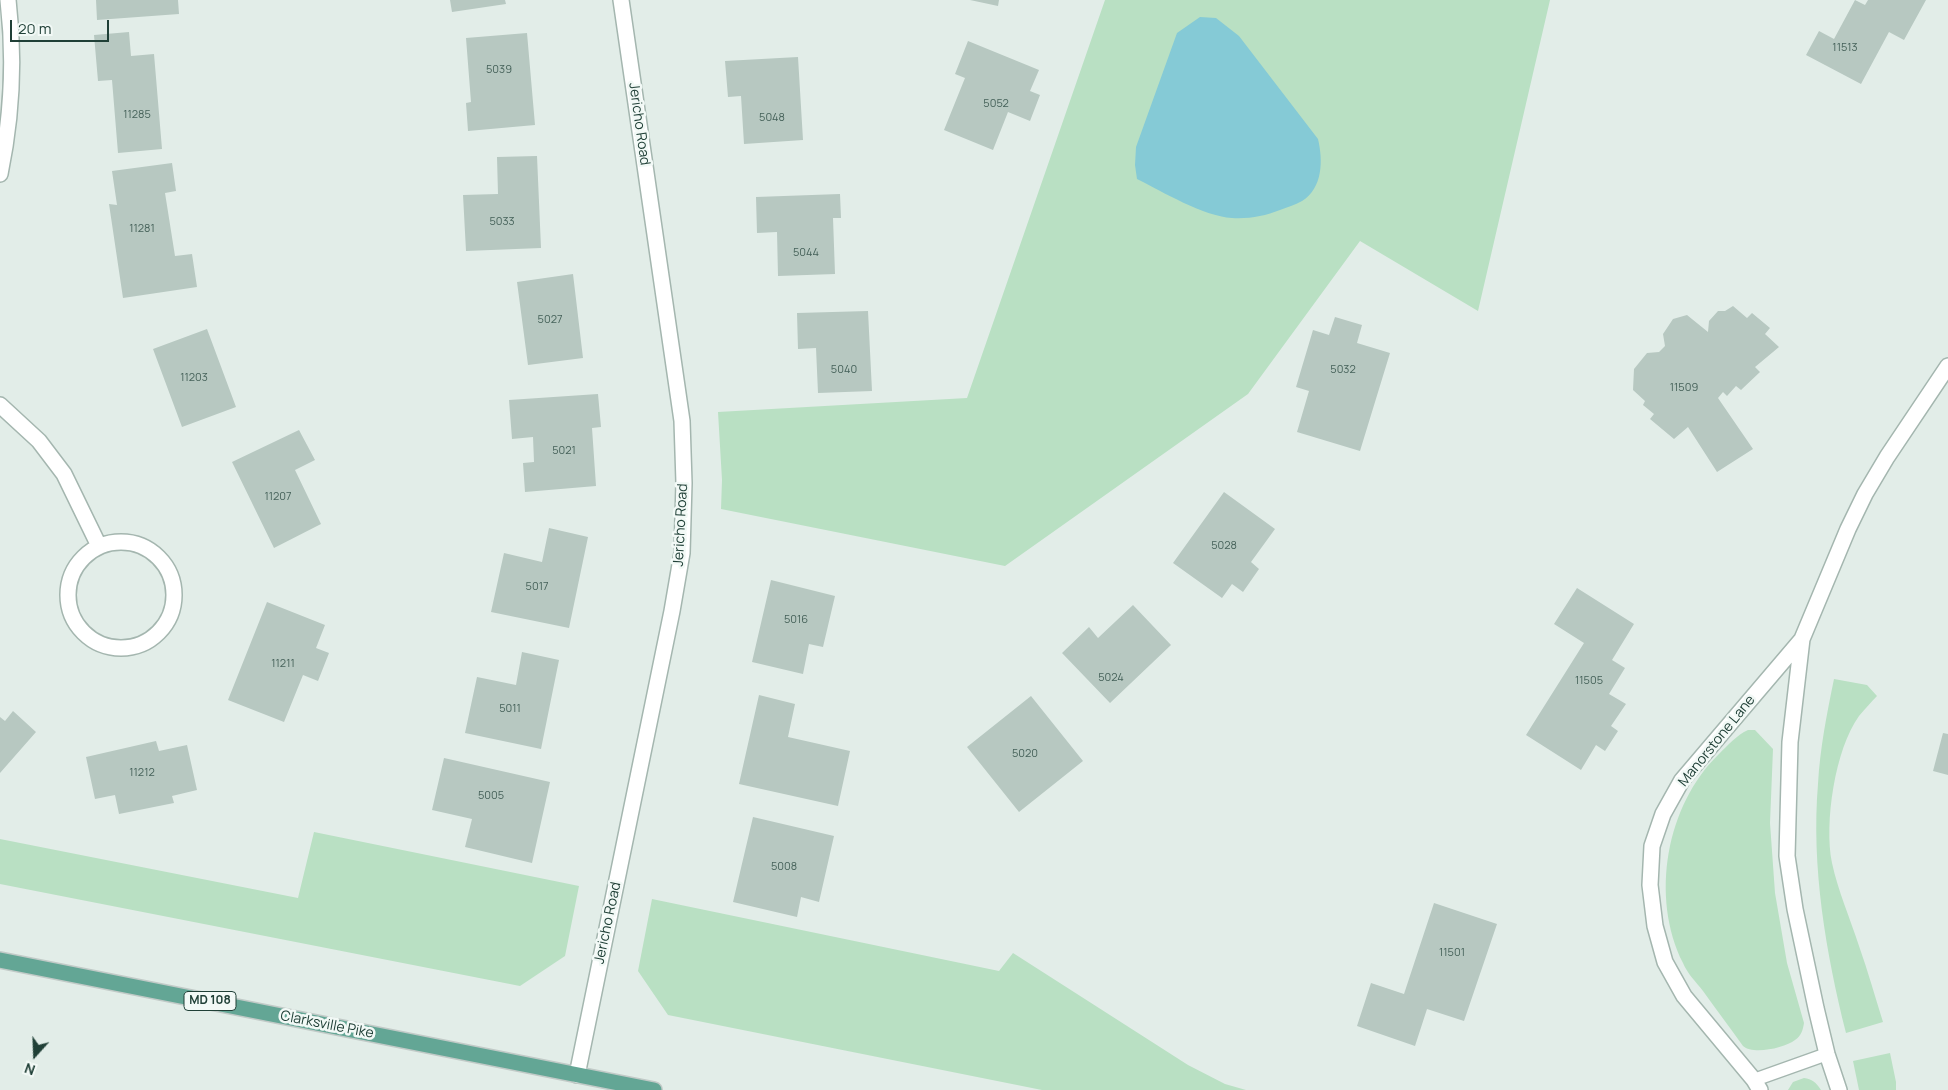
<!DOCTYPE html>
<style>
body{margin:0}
#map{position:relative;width:1948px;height:1090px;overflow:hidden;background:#e2ede8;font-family:Manrope,sans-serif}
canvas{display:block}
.north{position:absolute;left:10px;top:1030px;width:50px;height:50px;-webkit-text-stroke:4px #f2f9f6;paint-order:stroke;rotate:200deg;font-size:14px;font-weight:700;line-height:20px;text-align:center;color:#204037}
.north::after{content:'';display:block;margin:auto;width:18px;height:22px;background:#204037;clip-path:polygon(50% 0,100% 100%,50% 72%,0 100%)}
.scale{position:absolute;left:10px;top:20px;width:99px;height:22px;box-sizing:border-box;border:2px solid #204037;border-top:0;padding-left:6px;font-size:15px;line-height:18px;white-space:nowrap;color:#204037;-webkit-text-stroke:4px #f2f9f6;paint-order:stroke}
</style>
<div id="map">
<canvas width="1948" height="1090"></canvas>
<div class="north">N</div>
<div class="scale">20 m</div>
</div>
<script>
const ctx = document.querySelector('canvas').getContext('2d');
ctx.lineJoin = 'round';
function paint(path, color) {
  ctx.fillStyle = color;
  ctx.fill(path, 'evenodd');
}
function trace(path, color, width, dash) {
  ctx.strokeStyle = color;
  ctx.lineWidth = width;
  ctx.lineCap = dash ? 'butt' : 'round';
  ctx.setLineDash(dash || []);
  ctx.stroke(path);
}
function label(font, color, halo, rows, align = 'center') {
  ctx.font = font + ' Manrope,sans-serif';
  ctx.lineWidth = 5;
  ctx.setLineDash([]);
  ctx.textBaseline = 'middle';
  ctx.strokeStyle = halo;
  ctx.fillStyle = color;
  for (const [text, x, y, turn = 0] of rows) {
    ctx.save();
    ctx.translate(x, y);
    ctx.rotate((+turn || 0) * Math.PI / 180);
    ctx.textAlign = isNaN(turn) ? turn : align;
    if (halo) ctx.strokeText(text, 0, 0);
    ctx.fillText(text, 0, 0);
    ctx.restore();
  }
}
paint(new Path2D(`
 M1105,0H1550L1478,311L1360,241L1248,394L1005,566L721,509L722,480L718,412L967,398Z
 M1834,679L1867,685L1877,696C1871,702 1865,709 1859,716C1835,749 1824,823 1832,863C1838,891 1850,918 1859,946C1868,971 1875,997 1883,1022L1846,1033C1826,953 1811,867 1818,784C1820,748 1827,713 1834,679Z
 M1748,730H1755L1773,749L1770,823L1775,893L1787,963L1804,1023C1803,1030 1801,1036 1795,1040C1785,1048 1753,1055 1743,1046C1730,1028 1716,1009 1703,991C1696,982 1687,973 1683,963C1650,897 1666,805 1719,754C1728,745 1737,735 1748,730Z
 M314,832L579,886L565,956L520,986L0,884V839L298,898Z
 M652,899L999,971L1013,953L1188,1065L1225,1084L1246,1090H1042L668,1015L638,971Z
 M1890,1053L1896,1082V1090H1859L1853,1061Z
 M1804,1078C1812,1079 1816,1082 1821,1090H1788L1793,1082Z`), '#b9e0c3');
paint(new Path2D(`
 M1200,17L1216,18L1239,36L1318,139C1323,160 1323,188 1302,201C1295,205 1287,207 1280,210C1265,216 1249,219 1232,218C1203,216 1163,192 1137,179L1135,165L1136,147L1177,33Z`), '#85cad6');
paint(new Path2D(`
 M96,0H178L179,14L97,20Z
 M450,0H505L506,4L452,12Z
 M970,0H999L998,6Z
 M1855,0L1865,5L1868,0H1926L1904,40L1889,32L1861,84L1806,55L1819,31L1834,39Z
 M129,32L131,56L154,54L162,149L118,153L112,80L98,81L94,35Z
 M527,33L535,125L468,131L466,103L471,102L466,38Z
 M968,41L1039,70L1030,91L1040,95L1030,121L1008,112L993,150L944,130L965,78L955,74Z
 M798,57L803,140L744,144L741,96L728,97L725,61Z
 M537,156L541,248L466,251L463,195L498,194L497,157Z
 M172,163L176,191L165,193L175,256L192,254L197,287L123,298L109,204L117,205L112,171Z
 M840,194L841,218H833L835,274L778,276L777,232L757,233L756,197Z
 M573,274L583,358L528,365L517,282Z
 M1733,306L1747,318L1752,313L1770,328L1765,334L1779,347L1755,367L1760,372L1741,390L1736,386L1727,396L1723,392L1718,398L1753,449L1717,472L1688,427L1674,439L1650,419L1654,414L1643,405L1645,401L1633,390L1634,369L1647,353L1659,352L1665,346L1663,334L1673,319L1687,315L1708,332L1709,321L1718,311H1725Z
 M868,311L872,391L818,393L816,348L798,349L797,313Z
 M1335,317L1362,325L1357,343L1390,353L1360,451L1297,432L1309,391L1296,387L1313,330L1329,335Z
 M207,329L236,407L182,427L153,349Z
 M598,394L601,427L592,428L596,486L525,492L523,463L534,462L533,437L512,439L509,400Z
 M299,430L315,460L295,470L321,524L274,548L232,462Z
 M1224,492L1275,529L1251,562L1259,569L1243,592L1232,584L1222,598L1173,563Z
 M549,528L588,537L569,628L491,612L504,553L542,562Z
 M771,580L835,596L823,647L809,644L803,674L752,662Z
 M1577,588L1634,624L1612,660L1625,668L1609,694L1626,704L1611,726L1618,731L1605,751L1596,745L1581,770L1526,735L1584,643L1554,624Z
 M267,602L325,625L316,648L329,653L318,681L303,675L284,722L228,700Z
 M1133,605L1171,645L1110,703L1062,653L1089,627L1098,638Z
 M522,652L559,660L541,749L465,733L477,677L516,685Z
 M759,695L795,704L788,737L850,751L838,806L739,784Z
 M1031,696L1083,761L1019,812L967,747Z
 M13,711L36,732L0,773V717L5,721Z
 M1943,733L1948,734V775L1933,771Z
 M156,741L159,751L187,745L197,790L172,796L174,803L119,814L115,795L95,799L86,757Z
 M444,758L550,782L532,863L465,847L472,819L432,810Z
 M753,817L834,836L819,902L801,897L797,917L733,902Z
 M1434,903L1497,924L1464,1021L1427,1009L1415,1046L1357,1026L1371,983L1404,994Z`), '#b7c8c1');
const service = new Path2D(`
 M1754,1080L1827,1054`);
const minor = new Path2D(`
 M0,174C12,116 15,59 8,0
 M0,405L39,441L64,474L99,546
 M68 595a53 53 0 1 1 106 0a53 53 0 1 1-106 0Z
 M577,1075L672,611L682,553L684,483L682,421L621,0
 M1760,1090L1754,1080L1684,996L1665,962L1655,926L1650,885L1652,846L1663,814L1682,780L1802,639
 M1839,1090L1827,1054L1816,1008L1795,909L1787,856L1790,742L1802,639L1848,529L1865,494L1887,457L1948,366`);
const primary = new Path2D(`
 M0,960L654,1090`);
trace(service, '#a4b6af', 15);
trace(minor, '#a4b6af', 18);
trace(primary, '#c1cac7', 18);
trace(service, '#fff', 12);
trace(minor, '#fff', 15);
trace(primary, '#63a695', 15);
label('11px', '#46625a', null, [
 ["11513",1845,48],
 ["5039",499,70],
 ["5052",996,104],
 ["11285",137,115],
 ["5048",772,118],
 ["5033",502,222],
 ["11281",142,229],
 ["5044",806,253],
 ["5027",550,320],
 ["5040",844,370],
 ["5032",1343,370],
 ["11203",194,378],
 ["11509",1684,388],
 ["5021",564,451],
 ["11207",278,497],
 ["5028",1224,546],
 ["5017",537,587],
 ["5016",796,620],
 ["11211",283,664],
 ["5024",1111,678],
 ["11505",1589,681],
 ["5011",510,709],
 ["5020",1025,754],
 ["11212",142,773],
 ["5005",491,796],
 ["5008",784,867],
 ["11501",1452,953]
]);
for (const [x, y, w] of [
 [210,1001,52]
]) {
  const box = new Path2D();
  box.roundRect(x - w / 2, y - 9.5, w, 19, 4);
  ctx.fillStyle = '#f2f9f6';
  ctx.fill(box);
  trace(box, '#204037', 1);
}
label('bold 12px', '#204037', null, [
 ["MD 108",210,1001]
]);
label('14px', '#204037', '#f2f9f6', [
 ["Jericho Road",639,124,82],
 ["Jericho Road",681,525,-87],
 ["Manorstone Lane",1717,741,-51],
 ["Jericho Road",608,923,-78],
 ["Clarksville Pike",327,1025,11]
]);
</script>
